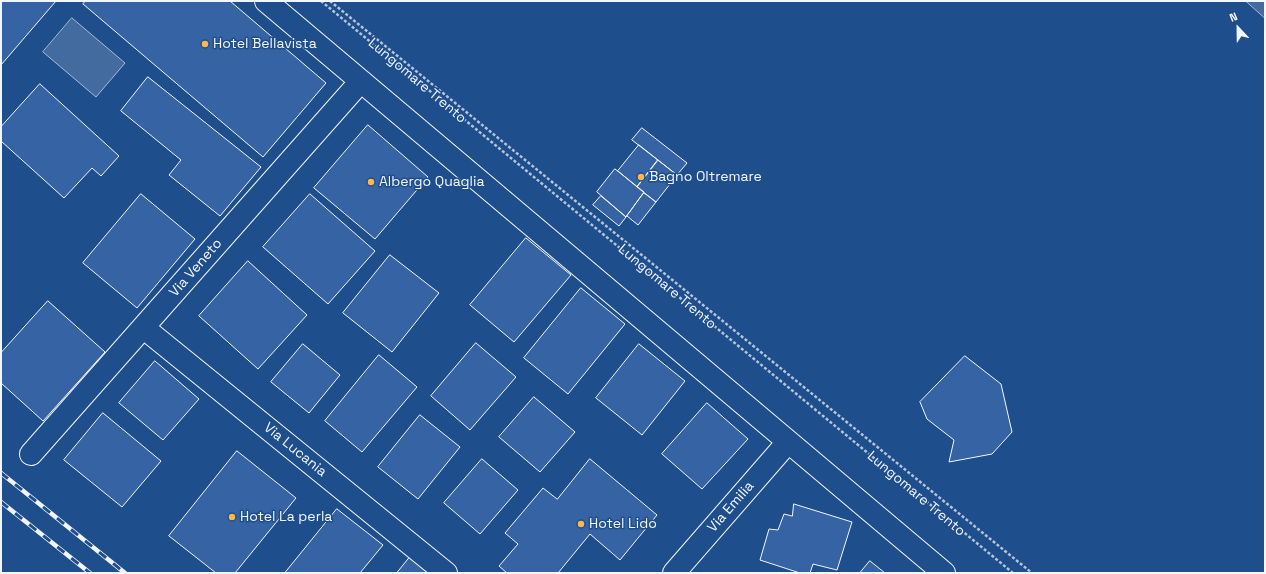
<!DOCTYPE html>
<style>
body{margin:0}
#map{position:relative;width:1266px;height:574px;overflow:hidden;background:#1f4e8c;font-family:"Space Grotesk",sans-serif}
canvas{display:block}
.frame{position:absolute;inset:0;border:2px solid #f2f6ff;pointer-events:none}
.north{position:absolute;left:1218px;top:8px;width:40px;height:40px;-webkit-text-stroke:3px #1f4e8c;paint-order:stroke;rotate:338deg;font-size:11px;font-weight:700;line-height:16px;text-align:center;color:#f2f6ff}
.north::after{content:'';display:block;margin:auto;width:14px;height:18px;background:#f2f6ff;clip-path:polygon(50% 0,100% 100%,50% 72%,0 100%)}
</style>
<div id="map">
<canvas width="1266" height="574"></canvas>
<div class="frame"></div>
<div class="north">N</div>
</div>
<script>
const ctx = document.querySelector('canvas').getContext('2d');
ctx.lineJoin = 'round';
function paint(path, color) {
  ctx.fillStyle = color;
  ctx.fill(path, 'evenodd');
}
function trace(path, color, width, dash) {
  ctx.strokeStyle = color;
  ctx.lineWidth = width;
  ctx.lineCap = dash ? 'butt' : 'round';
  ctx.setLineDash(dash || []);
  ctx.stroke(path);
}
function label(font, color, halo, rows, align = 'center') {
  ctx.font = font + ' "Space Grotesk",sans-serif';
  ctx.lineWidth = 3;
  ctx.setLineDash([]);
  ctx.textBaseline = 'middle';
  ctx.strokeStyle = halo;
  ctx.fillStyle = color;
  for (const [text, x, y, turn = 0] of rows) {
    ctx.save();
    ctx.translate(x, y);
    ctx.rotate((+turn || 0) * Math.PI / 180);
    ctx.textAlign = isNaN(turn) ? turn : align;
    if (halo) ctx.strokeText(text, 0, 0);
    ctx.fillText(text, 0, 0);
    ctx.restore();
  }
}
const water = new Path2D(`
 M1246,1H1265V18Z
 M72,18L125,63L96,97L43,52Z`);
paint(water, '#446ba0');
trace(water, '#a8bbd7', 1);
const building = new Path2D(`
 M1,1H56L1,65Z
 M86,1H230L326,83L263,157L83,4Z
 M148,77L261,167L220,216L169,175L181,160L121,111Z
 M40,84L119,156L101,176L92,168L64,198L1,141V127Z
 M368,125L428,177L375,239L314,188Z
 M642,128L687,163L677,175L632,140Z
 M639,145L658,160L637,187L618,171Z
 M658,160L677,175L656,202L637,187Z
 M615,169L644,192L626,217L597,192Z
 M644,193L656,202L638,225L627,216Z
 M141,194L195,239L137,308L83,263Z
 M310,194L375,251L328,304L263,247Z
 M601,196L626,217L619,226L593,205Z
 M526,238L571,275L514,342L470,305Z
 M390,255L439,293L392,352L343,313Z
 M248,261L307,315L258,369L199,316Z
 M581,288L625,324L568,394L524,358Z
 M48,301L105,352L43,421L1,383V353Z
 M476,343L516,377L470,430L431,396Z
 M303,344L340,375L309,413L271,382Z
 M639,344L685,381L642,435L596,398Z
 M379,355L417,387L362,452L325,421Z
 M965,356L1001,384L1012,432L992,454L949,462L954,440L927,419L920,402Z
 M155,361L199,399L163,440L119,403Z
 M534,397L575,432L540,472L499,437Z
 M707,403L748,439L702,489L662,454Z
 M103,413L161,461L122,507L64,460Z
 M420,415L460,447L418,499L378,467Z
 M237,451L296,498L235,573H216L169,536Z
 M482,459L518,490L480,534L444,503Z
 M590,459L657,515L620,560L590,534L558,573H507L499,566L518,544L505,533L543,488L557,499Z
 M794,504L852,522L837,570L813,564L810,573H800L760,560L769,529L778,530L784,514L792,516Z
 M337,509L383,545L360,573H285Z
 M410,557L431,573H397Z
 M870,561L885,573H860Z`);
paint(building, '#3563a3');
trace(building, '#f2f6ff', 1);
const minor = new Path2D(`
 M266,1L944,573
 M144,328L446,573
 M31,454L361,81
 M674,573L788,442`);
trace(minor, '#f2f6ff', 24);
trace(new Path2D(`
 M321,1L1013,573
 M330,1L1032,573`), '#b3c4dc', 2.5, [3, 2]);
trace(minor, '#1f4e8c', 22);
const rail = new Path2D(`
 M1,473L125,573
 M1,502L90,573`);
trace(rail, '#f2f6ff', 4.5);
trace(rail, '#1f4e8c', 3, [9]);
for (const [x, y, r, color] of [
 [205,44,4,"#ffb74d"],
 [641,177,4,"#ffb74d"],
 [371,182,4,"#ffb74d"],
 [232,517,4,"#ffb74d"],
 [581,524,4,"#ffb74d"]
]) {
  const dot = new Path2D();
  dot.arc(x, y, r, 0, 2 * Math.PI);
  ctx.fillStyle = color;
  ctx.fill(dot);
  trace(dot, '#1f4e8c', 1.5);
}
label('14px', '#f2f6ff', '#1f4e8c', [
 ["Hotel Bellavista",213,44],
 ["Bagno Oltremare",649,177],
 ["Albergo Quaglia",379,182],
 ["Hotel La perla",240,517],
 ["Hotel Lido",589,524]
], 'left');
label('14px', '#f2f6ff', '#1f4e8c', [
 ["Lungomare Trento",417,81,40],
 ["Via Veneto",196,268,-49],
 ["Lungomare Trento",667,287,40],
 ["Via Lucania",295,450,39],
 ["Lungomare Trento",916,494,40],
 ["Via Emilia",731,507,-49]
]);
</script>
